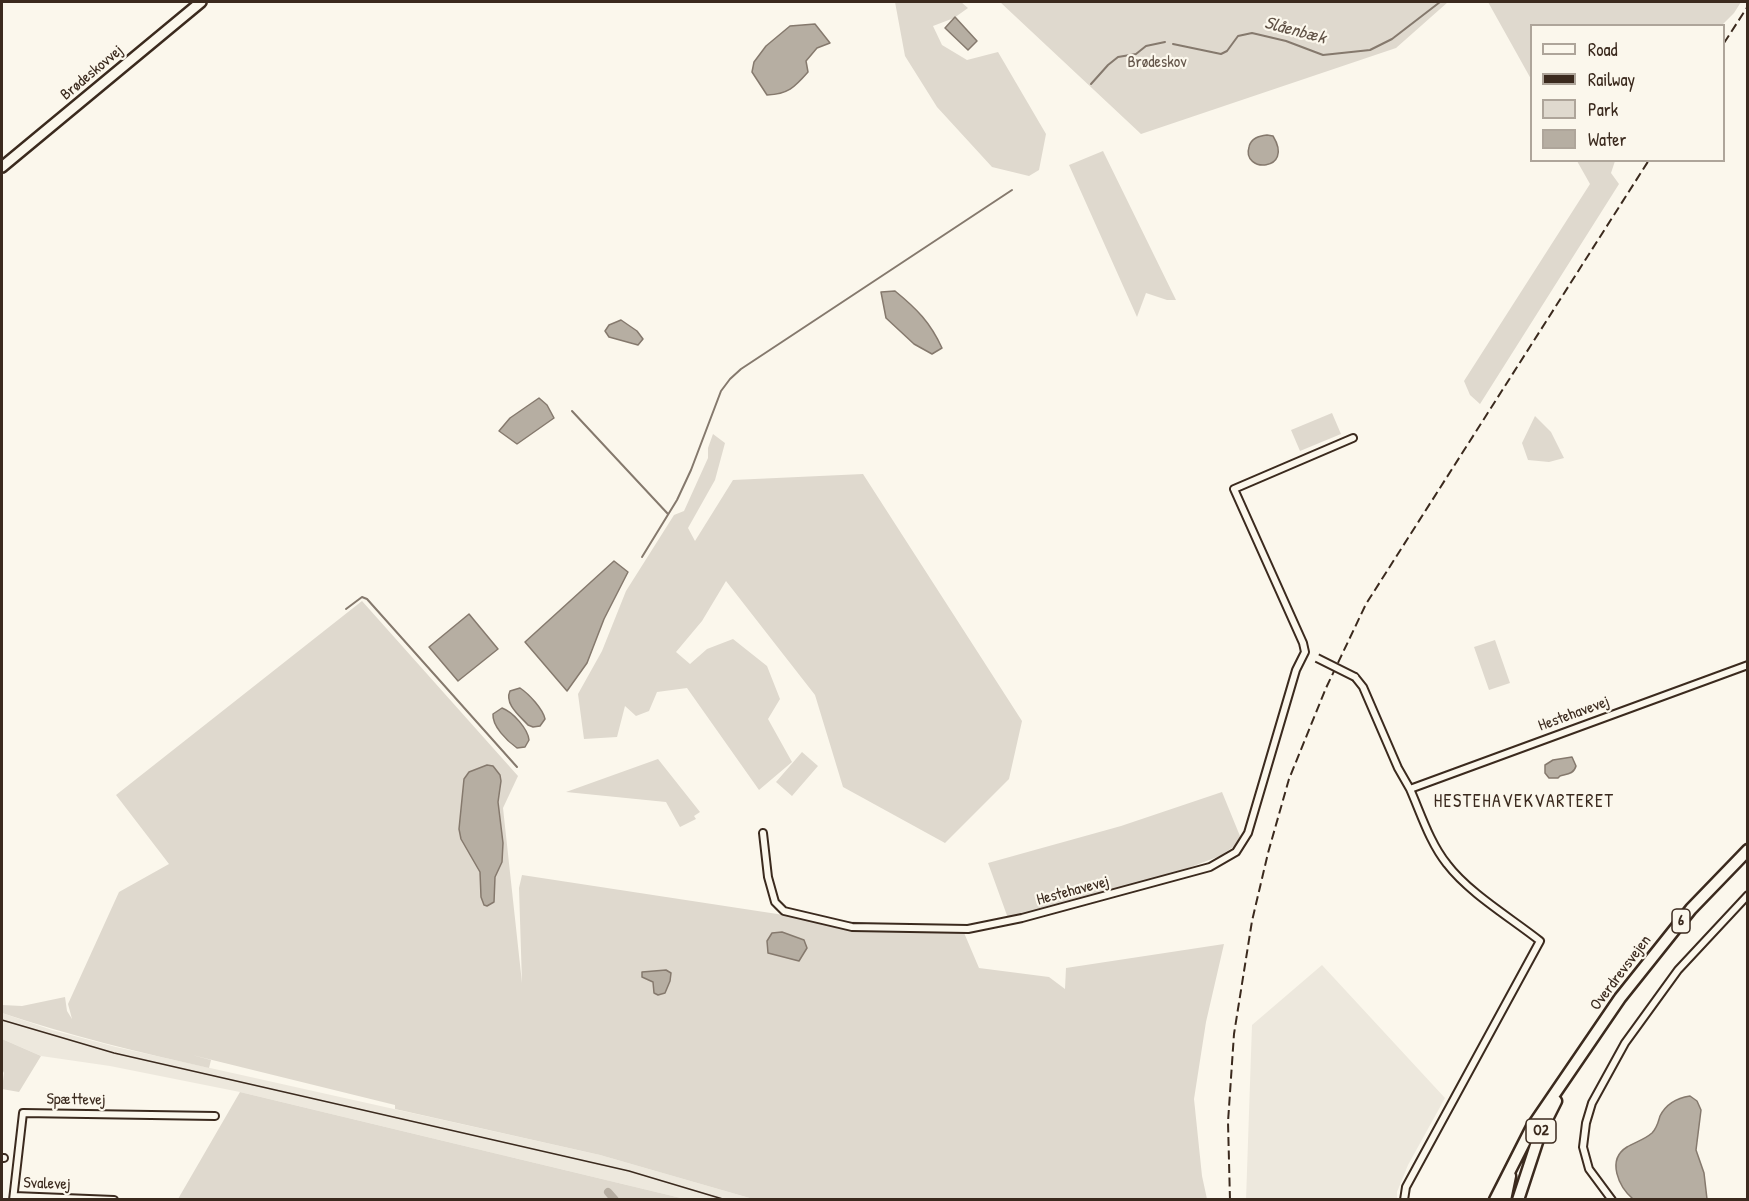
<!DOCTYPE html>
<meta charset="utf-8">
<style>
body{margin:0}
#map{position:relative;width:1749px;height:1201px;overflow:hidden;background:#fbf7ec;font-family:"Patrick Hand",sans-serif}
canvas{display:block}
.frame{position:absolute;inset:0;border:3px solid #3b2a1e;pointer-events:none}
.legend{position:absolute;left:1530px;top:24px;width:195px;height:138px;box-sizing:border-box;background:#fbf7ec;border:2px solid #aea59a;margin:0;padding:8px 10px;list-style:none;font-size:18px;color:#3b2a1e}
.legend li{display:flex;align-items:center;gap:12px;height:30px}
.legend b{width:30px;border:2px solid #aea59a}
</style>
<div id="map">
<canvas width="1749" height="1201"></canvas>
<div class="frame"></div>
<ul class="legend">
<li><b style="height:8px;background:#fbf7ec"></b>Road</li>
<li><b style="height:8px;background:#3b2a1e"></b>Railway</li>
<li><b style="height:16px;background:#dfd9ce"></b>Park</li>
<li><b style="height:16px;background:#b6aea2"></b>Water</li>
</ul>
</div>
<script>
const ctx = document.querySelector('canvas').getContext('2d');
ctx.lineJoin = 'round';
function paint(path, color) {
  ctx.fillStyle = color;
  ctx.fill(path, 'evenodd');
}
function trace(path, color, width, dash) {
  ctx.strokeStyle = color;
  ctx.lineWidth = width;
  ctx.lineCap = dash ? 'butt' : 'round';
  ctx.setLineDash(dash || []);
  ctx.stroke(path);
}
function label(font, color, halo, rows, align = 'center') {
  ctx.font = font + ' "Patrick Hand",sans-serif';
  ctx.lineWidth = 4.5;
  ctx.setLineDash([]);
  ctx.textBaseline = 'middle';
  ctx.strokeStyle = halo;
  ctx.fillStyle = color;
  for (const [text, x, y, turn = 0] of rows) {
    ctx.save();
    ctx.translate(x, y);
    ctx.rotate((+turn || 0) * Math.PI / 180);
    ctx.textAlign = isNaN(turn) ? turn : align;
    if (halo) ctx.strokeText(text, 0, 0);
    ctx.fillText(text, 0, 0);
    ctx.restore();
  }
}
paint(new Path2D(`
 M1322,965L1445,1098L1408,1165L1397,1192V1199L1246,1200L1252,1025Z
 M2,1013L52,1030L116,1047L600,1155L753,1199H685L240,1092L110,1066L41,1056L2,1039Z`), '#ede8dd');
paint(new Path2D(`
 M895,2H961L968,8L954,18L933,26L942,45L967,60L998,52L1046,134L1039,170L1029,176L992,167L937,107L905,56Z
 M1000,2H1448L1396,48L1141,134Z
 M1488,2H1741L1734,13L1722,25L1532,26L1531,79Z
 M1103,151L1176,300H1167L1146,293L1137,317L1069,165Z
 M1577,161H1615L1611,173L1619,184L1480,404L1470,395L1464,381L1590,184Z
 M1332,413L1341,434L1300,451L1291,430Z
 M1535,416L1551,432L1564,458L1549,462L1528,460L1522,443Z
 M713,434L725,443L715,480L688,528L695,541L733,480L863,474L1022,721L1009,779L945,843L843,787L815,695L726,581L702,621L676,652L690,664L707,649L733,639L767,666L780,699L768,719L792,762L759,790L687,688L657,692L649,711L636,716L625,706L617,737L584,739L578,694L602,651L626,591L674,515L684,511L708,458V448Z
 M362,601L518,776L503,808L522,983L519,888L522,875L810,919L962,928L979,968L1049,977L1065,989L1066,968L1224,944L1206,1022L1194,1099L1202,1176L1207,1199H753L600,1155L395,1109V1105L192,1055L211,1060L209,1068C139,1052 70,1036 2,1013V1005L22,1006L65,997L67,1011L72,1019L68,1004L119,892L169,864L116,795Z
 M1495,640L1510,683L1489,690L1474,647Z
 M802,752L818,766L792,796L776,782Z
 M658,759L700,812L694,816L696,819L680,827L666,802L566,792Z
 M1222,792L1242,841L1220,856L1167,876L1009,921L988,863L1121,826Z
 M2,1039L41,1056L19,1092L2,1089L4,1073L2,1069Z
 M240,1092L656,1192L685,1199H178Z`), '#dfd9ce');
const water = new Path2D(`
 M955,17L977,41L968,50L945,28Z
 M815,24L830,43L817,48L806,61L808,72C794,88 788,94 767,95L752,72L754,62L766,46L790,26Z
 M1267,135L1273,136C1295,172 1241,173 1249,147C1251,138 1259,136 1267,135Z
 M895,291C917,309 930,322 942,348L932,354L914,344L886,318L881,292Z
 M621,320L637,331L643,339L638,345L609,337L605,331L609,325Z
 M539,398L547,405L554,418L517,444L499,431L510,418Z
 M614,561L628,572L604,619L587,663L567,691L525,642Z
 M469,614L498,649L458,681L429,647Z
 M520,688C529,694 543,709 545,719L540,726L533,727L528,725C520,716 504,704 510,691Z
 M502,708C513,712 528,729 529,740L525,747L517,748C507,741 492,726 493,714Z
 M1572,757L1576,766C1574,774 1567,774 1560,776L1558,778H1549L1545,773V765L1553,760Z
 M487,765L493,766L500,775L501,781L498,802L503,843L502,862L495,877L494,902L487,906L484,905L481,897L480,872L461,839L459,829L464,779L469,772Z
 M782,932L804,940L807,948L799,961L768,953L767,941L772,933Z
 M666,970L671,973L670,981L665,993L658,995L654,993L653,982L642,977V972Z
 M1690,1096L1697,1101L1701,1110L1696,1150L1704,1173L1707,1199H1633C1619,1187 1606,1160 1627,1147C1635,1142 1644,1140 1652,1133C1657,1128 1658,1123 1660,1116C1666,1104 1677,1098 1690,1096Z`);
paint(water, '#b6aea2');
trace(water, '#85796d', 1.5);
trace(new Path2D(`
 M1173,44L1221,54L1227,51L1238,36L1252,33L1286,41L1323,55L1370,50L1392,39L1440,2
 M1091,84L1108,65L1118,57L1136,54L1146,46L1165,42
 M572,411L668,514
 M642,557L677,500L691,470L721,391L730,379L741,369L1012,190
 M346,609L362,597L367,599L517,767`), '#85796d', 2);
trace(new Path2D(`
 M608,1192L615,1200`), '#b6aea2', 8);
const street = new Path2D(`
 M1355,677L1363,687L1398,768L1410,789L1748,665
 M763,833L768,877L775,902L784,911L852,927L968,929L1022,918L1210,867L1236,852L1248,833L1296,670L1305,652L1303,643L1234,489L1353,438
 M2,1158H4
 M14,1196L114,1200
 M13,1200L23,1113L215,1116
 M1404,1200L1406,1187L1540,941C1511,918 1469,893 1447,864C1430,843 1421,814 1410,789
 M1612,1200L1589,1169L1583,1147L1586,1123L1592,1103L1625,1043L1678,970L1748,895`);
const secondary = new Path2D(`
 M2,167L201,2`);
const primary = new Path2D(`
 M1495,1200L1532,1127L1620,998L1691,909L1748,850
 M1505,1200L1510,1176
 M1518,1200L1540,1133L1556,1101`);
trace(street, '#3b2a1e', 10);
trace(secondary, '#3b2a1e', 14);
trace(primary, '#3b2a1e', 15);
trace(street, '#fbf7ec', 6);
trace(secondary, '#fbf7ec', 9);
trace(primary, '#fbf7ec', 10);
trace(new Path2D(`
 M2,1020L114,1053L629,1171L726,1200`), '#3b2a1e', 1.5);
trace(new Path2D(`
 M1724,43L1748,6
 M1230,1200L1228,1122L1234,1034L1252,921L1268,853L1289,779L1326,688L1366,604L1649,160`), '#3b2a1e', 2, [9, 4.5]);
const streetBridge = new Path2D(`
 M1317,658L1355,677`);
trace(streetBridge, '#3b2a1e', 10, []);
trace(streetBridge, '#fbf7ec', 6);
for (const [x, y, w] of [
 [1681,921,18],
 [1541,1131,30]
]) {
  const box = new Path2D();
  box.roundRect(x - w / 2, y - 12, w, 24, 4.5);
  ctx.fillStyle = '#fbf7ec';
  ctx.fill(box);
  trace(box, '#3b2a1e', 1.5);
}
label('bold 15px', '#3b2a1e', null, [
 ["6",1681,921],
 ["O2",1541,1131]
]);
label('16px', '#64564a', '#fbf7ec', [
 ["Brødeskov",1157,63]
]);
label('16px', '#3b2a1e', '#fbf7ec', [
 ["Brødeskovvej",92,73,-40],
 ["Hestehavevej",1574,714,-20],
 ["Hestehavevej",1073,891,-15],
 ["Overdrevsvejen",1621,973,-53],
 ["Spættevej",76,1100,1],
 ["Svalevej",47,1184,2]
]);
label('italic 18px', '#605246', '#fbf7ec', [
 ["Slåenbæk",1295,31,15]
]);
ctx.letterSpacing = '1.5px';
label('18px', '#3b2a1e', '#fbf7ec', [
 ["HESTEHAVEKVARTERET",1524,802]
]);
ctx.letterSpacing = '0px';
</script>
